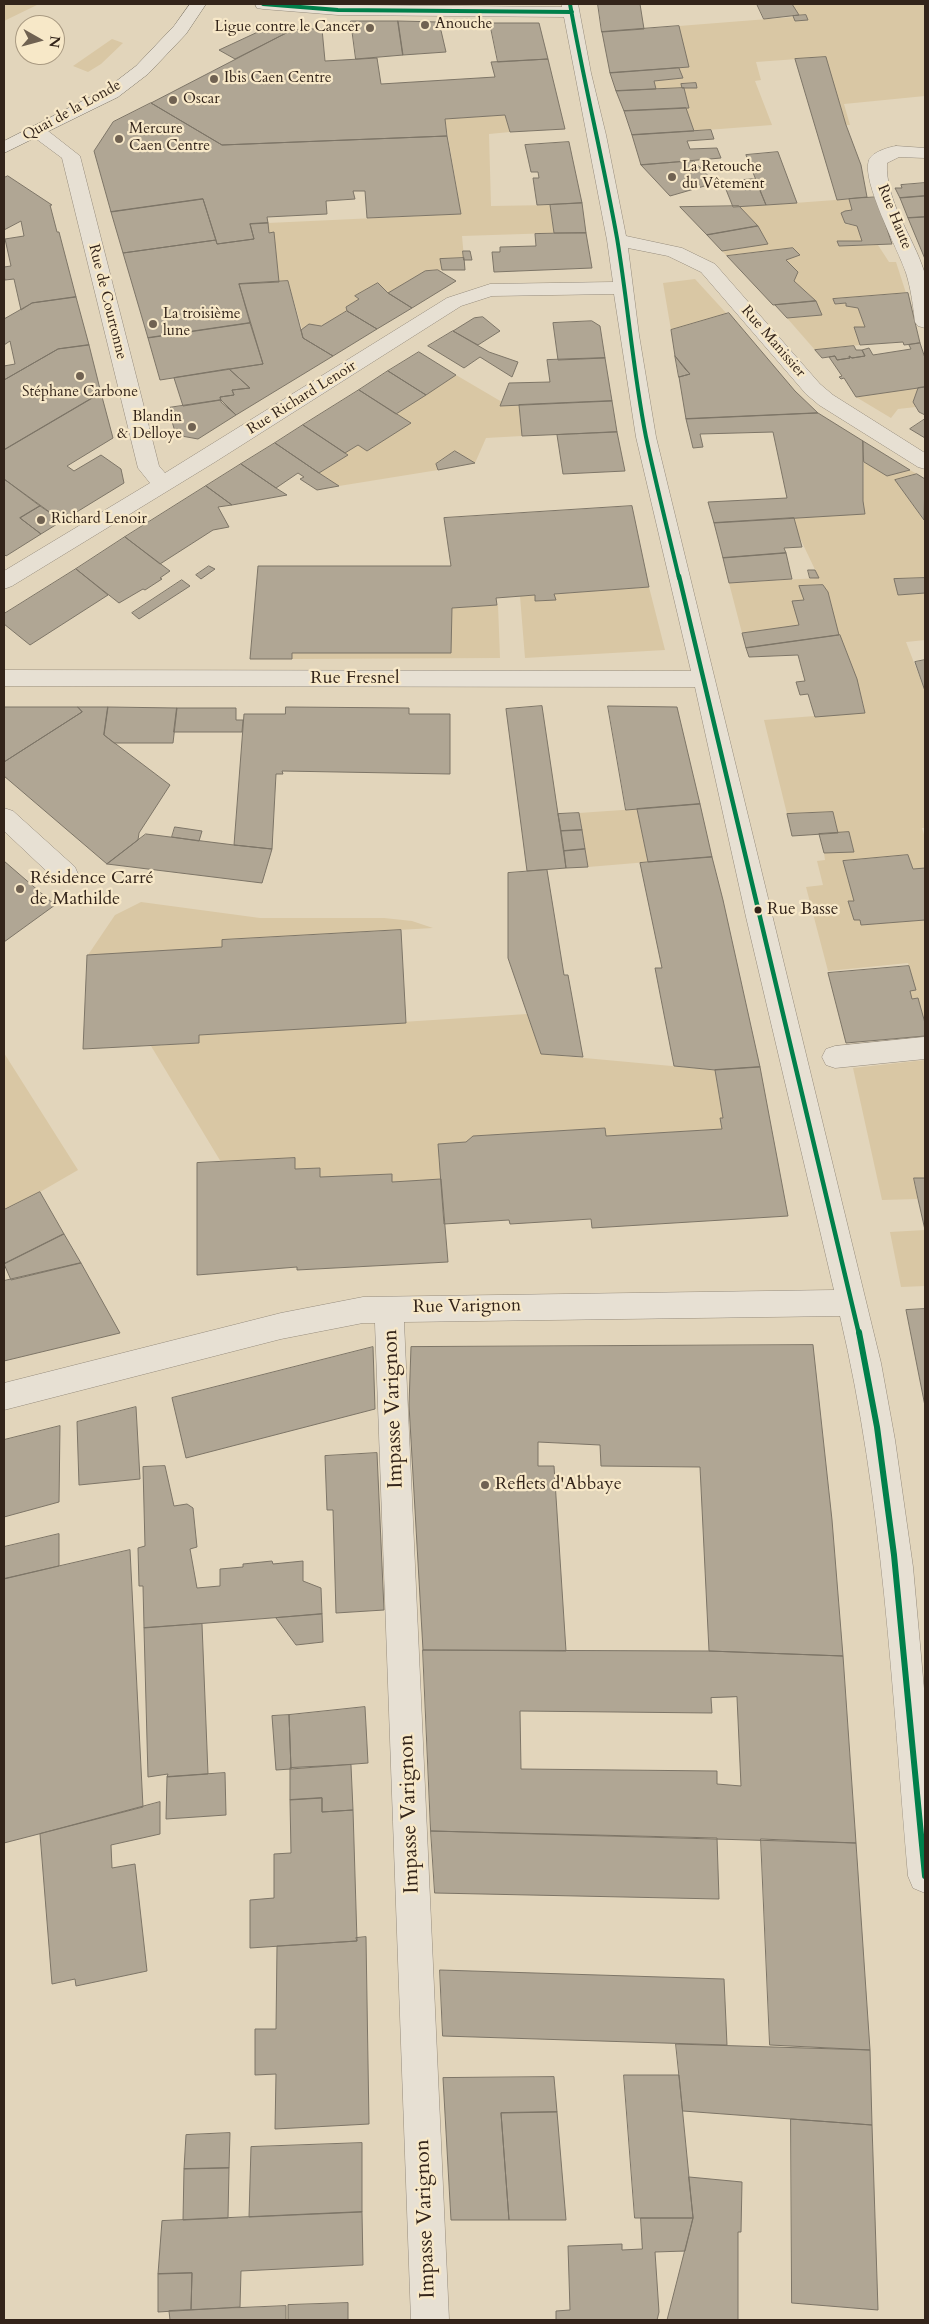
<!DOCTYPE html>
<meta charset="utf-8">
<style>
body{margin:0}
#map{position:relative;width:929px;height:2324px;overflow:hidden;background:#e2d5bb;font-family:Cardo,serif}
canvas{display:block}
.frame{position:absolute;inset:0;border:5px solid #33241a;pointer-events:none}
.north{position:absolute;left:15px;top:15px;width:50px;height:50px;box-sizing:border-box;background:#f7e8c8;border:1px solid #a99a82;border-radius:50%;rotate:97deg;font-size:14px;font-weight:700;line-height:20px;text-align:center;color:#33241a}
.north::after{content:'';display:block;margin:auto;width:18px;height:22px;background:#706252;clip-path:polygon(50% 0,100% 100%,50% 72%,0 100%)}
</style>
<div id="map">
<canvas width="929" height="2324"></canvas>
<div class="frame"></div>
<div class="north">N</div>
</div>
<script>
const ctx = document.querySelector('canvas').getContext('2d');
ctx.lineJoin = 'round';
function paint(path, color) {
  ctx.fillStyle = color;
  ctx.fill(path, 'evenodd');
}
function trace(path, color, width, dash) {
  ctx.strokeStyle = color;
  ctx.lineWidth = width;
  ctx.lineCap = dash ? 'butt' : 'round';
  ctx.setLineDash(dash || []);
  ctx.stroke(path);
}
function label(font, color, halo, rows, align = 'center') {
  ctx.font = font + ' Cardo,serif';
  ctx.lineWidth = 4.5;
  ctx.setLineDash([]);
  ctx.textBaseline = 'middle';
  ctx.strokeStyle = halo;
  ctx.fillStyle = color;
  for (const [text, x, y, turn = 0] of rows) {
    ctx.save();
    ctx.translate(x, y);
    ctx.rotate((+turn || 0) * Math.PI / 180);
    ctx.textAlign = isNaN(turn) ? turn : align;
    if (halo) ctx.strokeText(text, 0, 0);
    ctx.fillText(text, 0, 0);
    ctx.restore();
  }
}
paint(new Path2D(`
 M4,4H39L4,21Z
 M792,4H925V96L844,104L850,125H846L825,57L756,62L761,80L755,81L772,125L694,131L686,108L689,107L684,88H697L696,83L682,84V88L656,89L654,81L683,78L679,68V26L793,17L795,21L808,20L806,15H799Z
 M112,39L123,43L101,64L88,72L73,66Z
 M505,115L510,132L489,134L491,206L550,205L554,233L462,236L464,258L440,259L442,270L425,271L388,293L356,296L359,299L346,307L347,311L321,326L309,324L302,329L288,281L279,282L274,233H269L268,223L461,214L445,119Z
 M849,199L852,210L845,211L841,213L845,224L857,226L862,241H838L839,246L878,245L889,262H896L906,293L833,299L835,304L846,303L847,306L858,308L865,327L854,328L860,345L815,350L787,318L821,315L816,301L794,281L798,272L786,260L800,255L793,248L727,256L722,251L767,244L758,226L740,207Z
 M695,279L727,314L671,330L663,283Z
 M456,375L502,402L500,406L519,405L522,436L486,438L475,463L455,451L436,464L438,470L339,486L319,473L348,455L345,453L358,445L367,451L411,423L396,414Z
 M918,388L913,402L916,407L898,409L891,418L856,397Z
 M864,462L887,476L910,470L917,474L895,480L925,522V580L924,578L895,579L898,595L925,593V640L906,642L925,691V828H922L925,838V868L913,869L908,855L843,861L854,901H849L854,920H860L861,925L925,920V1023L918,999H912L910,991L916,990L908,963L828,971L806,887L823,885L817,861L825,860L824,853L854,851L849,833H838L833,812L787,814L764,720L865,712C859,685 850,657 838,633C831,617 834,599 823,585L800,586L804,600L799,625L742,633L729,583L819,578L799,536L794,518L863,501Z
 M649,587L665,650L525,658L520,596L535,595V601L555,600L554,594Z
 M498,605L500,658L292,659V653L452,608Z
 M637,809L648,862L588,867L579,813Z
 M141,902L260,918H384L412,921L433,928L222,940V947L88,955L115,915Z
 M527,1014L541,1054L715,1070L723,1118L720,1119L722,1129L606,1136L605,1128L473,1136L466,1142L438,1144L441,1179L392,1182V1174L320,1177L319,1168L295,1169V1159L221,1162L151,1046L198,1043L199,1035Z
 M4,1053L78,1170L40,1192L4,1210Z
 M925,1060V1178H914L918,1199L882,1200L853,1068Z
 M925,1230V1286L901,1287L890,1232Z`), '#d9c7a4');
const building = new Path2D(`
 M598,4H640L644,29L602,32Z
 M757,4H792L799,15L764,19Z
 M806,15L808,20L795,21L793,16Z
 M351,21H398L403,55L356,59Z
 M398,21L439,22L446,52L403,55Z
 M490,23H539L548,59L498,62Z
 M679,26L689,67L610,73L602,32Z
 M322,29L325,61L377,58L381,84L495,77L491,62L548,59L565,129L510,132L505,115L445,119L447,136L222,145L151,103L292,30Z
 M292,30L235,59L219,50L260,31Z
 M826,57L846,125L861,165L867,197L837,200L795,59Z
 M679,68L683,78L654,81L656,89L616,91L610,73Z
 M696,83L697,88H682L681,84Z
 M684,88L689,108L624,111L616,91Z
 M151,103L222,145L447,136L461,214L367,218L365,191H353L355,199L326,201L327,214L267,217L268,223L250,224L254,239L217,244L203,199L111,212L94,151L113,122Z
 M686,108L694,131L632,135L624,111Z
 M711,130L714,139L687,141L690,149L717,148L721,158L641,165L632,135Z
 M569,142L582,203L537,205L533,178H539L538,172H531L525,145Z
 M778,152L797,203L766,205L746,155Z
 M694,161L715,183L670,196L641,165Z
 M8,176L52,205H50L57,232H59L76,297L32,303L21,310L14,279L5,280L4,276V267L11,266L5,239L24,236L21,221L4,230V178Z
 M755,179L766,205L733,207L725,187H733L731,181Z
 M925,183V196L900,198L895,188H902L901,185Z
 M925,196V217L908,218L900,198Z
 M880,197L884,220L892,244L839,246L837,241H862L857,226L845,223L841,213L845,211L852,210L849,199Z
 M203,199L216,240L123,253L111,212Z
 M582,203L586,233H554L550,205Z
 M739,206L758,226L707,235L680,207Z
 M925,217V259L908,218Z
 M268,223L269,233L274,232L279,282L239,284L250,323L148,338L123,253L216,240L217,244L254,239L250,224Z
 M758,226L768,244L722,251L707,235Z
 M586,233L592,268L494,272L492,252H500V247L536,246L535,234Z
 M793,248L800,255L786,260L798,272L794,281L816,301L773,305L727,256Z
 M463,251H470L472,260H464Z
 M464,258L465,270H442L440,259Z
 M438,270L456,281L412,308L388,293L425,271Z
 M288,281L303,338L333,356L236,415L221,402L220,397L234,395L232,390L250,388L229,369L263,364L239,284Z
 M378,283L388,293L412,308L377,329L347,311L346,307L359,299L355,296Z
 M908,293L920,343L904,345L903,342L860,345L854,327H865L858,308L846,306V303L835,304L833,299Z
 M76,297L89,345L58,349L4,380V366L15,364L10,341L4,345V319L32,303Z
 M816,301L822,315L787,318L775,305Z
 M347,311L377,329L333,356L303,338L301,330L309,324L321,326Z
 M729,313L795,391L818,413L686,419L679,377L690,374L675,356L671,330Z
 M483,317L500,331L478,345L453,331L474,318Z
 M592,321L600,326L605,358L558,360L553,323Z
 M250,323L263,364L160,380L148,338Z
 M453,331L489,352L518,362L512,377L480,357L464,368L428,346Z
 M920,343L925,358V387L856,397L844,378L841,379L839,377L842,376L829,357L835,356L837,360L850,358L849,356L852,358L865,356L862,350L869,348L873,355L911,349L909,345Z
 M89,345L101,393L4,450V380L58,349Z
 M854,346L856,350H862L865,356L852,358L849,356L850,358L837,360L835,356L822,358L815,350Z
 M419,352L456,375L426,395L388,371Z
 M675,356L685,369L690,374L679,377Z
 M605,358L612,401L500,406L509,383L550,382L547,360Z
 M229,369L250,388L232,390L234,395L220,397L221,400L183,406L174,378Z
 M388,371L426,395L396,414L359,390Z
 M925,387V415L919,412L913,402L918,388Z
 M359,390L411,423L367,451L358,445L345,453L303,425Z
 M101,393L113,438L67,466L74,471L101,455L121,469L124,483L62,521L4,479V450Z
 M221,400L236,415L198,439L176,435L168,408Z
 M612,401L617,432L522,436L519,405Z
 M818,413L863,441V501L865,514L714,523L708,502L787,498L773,432L700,434L703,447L693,448L686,419Z
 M925,419V438L910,429Z
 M303,425L348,455L319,473L275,443Z
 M617,432L625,471L563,474L557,435Z
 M863,441L910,470L887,476L864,462Z
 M275,443L319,473L339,486L317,490L300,479L304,477L298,473L276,488L241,464Z
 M455,451L475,463L438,470L436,464Z
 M241,464L276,488L287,495L232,505L206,486Z
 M917,474L925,479L924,520L895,480Z
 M4,479L40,506L20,518L41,534L6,556L4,554Z
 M206,486L232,505L218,507L229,527L213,530L160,564L125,537Z
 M40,506L62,521L41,534L20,518Z
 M632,506L649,587L554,594L556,600L535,601V595L496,598L497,605L452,608L451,653H292V659H250L258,566H451L444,518Z
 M794,518L802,547L784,548L786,553L723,558L714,523Z
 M125,537L170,571L160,578L162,579L145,590L143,589L119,603L76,569Z
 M786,553L792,579L729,583L723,558Z
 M209,566L215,569L201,579L196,575Z
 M76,569L108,595L30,645L4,624V614Z
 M808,570H815L819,578H810Z
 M925,578V593L898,595L894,579Z
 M182,580L190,586L139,619L132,613Z
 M823,585L828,592L839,635L746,648L742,633L799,625L792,601L804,600L799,586Z
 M840,635L857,679L865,713L815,717L808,694L800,695L796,682L805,681L798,655L749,657L746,648Z
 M925,660V691L915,662Z
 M542,706L566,868L527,871L506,709Z
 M608,706L677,707L700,804L626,810Z
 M4,707H78L82,712L4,762Z
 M78,707H108L104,735L170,785L139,833L138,840L107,864L4,776V762L82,712Z
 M108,707L177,708L173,743H114L104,735Z
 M286,707L409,708V714H450V774L282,771L283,774H276L272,849L234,845L244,714H285Z
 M177,708H236V720H243L242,732H174Z
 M700,804L712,857L648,862L637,809Z
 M833,812L838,833L792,836L787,814Z
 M579,813L582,830L561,831L558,814Z
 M175,827L202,831L199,841L172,837Z
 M582,830L585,849L564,851L561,831Z
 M849,832L854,852L824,853L819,834Z
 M146,834L234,845L272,849L262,883L107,864Z
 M585,849L588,867L566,868L564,851Z
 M908,855L913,869L925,868V920L861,925L860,920H854L848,901H854L843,861Z
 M712,857L723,900L760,1067L715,1070L674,1066L655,968H662L640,863Z
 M4,861L55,905L4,942Z
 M547,870L564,975H568L583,1057L541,1054L508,958V873Z
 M401,930L406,1023L199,1035V1043L83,1049L87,955L222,947V940Z
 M909,966L916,990L910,991L912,999L918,998L925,1023V1036L846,1043L828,973Z
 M760,1067L788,1216L592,1228L591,1219L510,1224L509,1220L444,1224L438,1144L466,1142L473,1136L605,1128L606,1136L722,1129L720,1118H723L715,1070Z
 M295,1158V1169L320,1168V1177L392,1174V1182L441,1179L448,1262L297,1270V1267L197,1275V1163Z
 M914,1178H925V1230L918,1199Z
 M40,1192L64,1234L4,1264V1210Z
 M64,1234L81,1263L11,1280L4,1264Z
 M81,1263L120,1333L4,1361V1281Z
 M925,1309V1406L906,1310Z
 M813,1345L832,1520L843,1656L709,1651L700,1467L601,1466L600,1445L538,1442V1466H554L566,1651L423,1650L409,1405L411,1347Z
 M373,1347L375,1409L186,1458L172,1398Z
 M136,1407L140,1479L79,1485L77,1422Z
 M60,1426L59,1502L4,1517V1440Z
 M377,1453L384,1610L336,1613L333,1510H327L325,1456Z
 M165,1466L174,1506L187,1504L193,1508L197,1547L190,1549L197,1588L220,1586V1569L243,1567V1564L272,1561L273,1564L303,1561V1581L321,1588L322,1614L144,1628L143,1586H139L138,1548L145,1546L143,1467Z
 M59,1534V1566L4,1579V1547Z
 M130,1550L143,1807L4,1843V1579Z
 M322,1614L323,1642L296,1645L276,1618Z
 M202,1624L208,1774L167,1777L168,1774L148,1777L144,1628Z
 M423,1650L709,1651L843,1656L856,1843L431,1831ZM737,1697L741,1786L717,1784V1771L521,1769L520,1711L712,1713L711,1698Z
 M365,1707L368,1763L291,1769L289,1715Z
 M289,1715L291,1769L276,1770L272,1716Z
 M351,1765L353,1810L322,1812V1798L290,1800V1768Z
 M225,1773L226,1815L166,1819L167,1777Z
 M322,1798V1812L353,1810L357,1941L250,1948V1900L274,1898V1854L291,1853L290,1800Z
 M160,1802V1834L111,1845L112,1868L135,1864L147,1971L76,1986L75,1979L52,1984L40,1834Z
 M431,1831L717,1838L719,1899L435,1893Z
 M761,1839L856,1843L870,2050L770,2045Z
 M366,1937L369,2124L275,2129L276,2074L255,2075V2029H276L277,1946L357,1941L356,1938Z
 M440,1970L724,1979L727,2045L443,2036Z
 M676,2044L870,2050L872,2125L683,2111Z
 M624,2075H679L693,2218H635Z
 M554,2077L557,2112L501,2113L509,2220H451L443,2078Z
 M557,2112L566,2220H509L501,2113Z
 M791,2119L872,2125L878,2310L792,2303Z
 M230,2133L229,2168L184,2169L186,2135Z
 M362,2143V2212L249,2217L251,2147Z
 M229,2168L228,2218L183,2220L184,2169Z
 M689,2177L742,2182L741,2232H738V2320H667L693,2218Z
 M362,2212L363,2265L241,2271L240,2307L191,2310L192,2273L158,2274L162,2221Z
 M641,2218H693L685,2251L655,2252L659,2312L657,2320H556V2311L570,2310L568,2246L622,2244V2250L642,2249Z
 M192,2273L191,2310L158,2312V2274Z
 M348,2303V2320H288V2305Z
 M286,2306V2320H170L169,2311Z`);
paint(building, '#b0a694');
trace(building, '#7d7567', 1);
const street = new Path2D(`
 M255,4L562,7V4H578L591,73L606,135L626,236L682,248L715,264L820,384L833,395L925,453V469L918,467L819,405L806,394L701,272L668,256L628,248L639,335L656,437L881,1363L895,1440L913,1567L925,1700V1893L913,1888L908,1876C892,1689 883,1499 840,1316L404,1322L449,2320H411L375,1323H363L281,1339L4,1410V1383L281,1313L363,1297L834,1290L746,917L695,687L4,686V670L691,671L636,437L614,294L492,296L461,306L215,462L12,586L4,589V571L150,483L138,468L62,158L31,135L28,131L31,127H43L80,156L159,466L165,473L447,298L490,284L613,282L607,240L564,17L338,15L263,9L257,8Z
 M896,146L925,148V158L899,157L887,163C885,201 913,236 924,271C928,284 926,314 925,328L918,326L915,322C913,305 911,289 906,273C898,249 861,181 869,160C872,152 889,147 896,146Z
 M4,808L13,811L75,867L78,874L75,881L66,884L57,881L4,831Z
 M925,1037V1059L835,1068L826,1065L822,1057L826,1049L835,1046Z`);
const secondary = new Path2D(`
 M190,4H206L186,34L148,74L118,97L4,153V141L106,89L136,66L174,26Z`);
trace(street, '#968c7d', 1);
trace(secondary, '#7d7567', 1);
paint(street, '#e7e0d3');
paint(secondary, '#e7e0d3');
trace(new Path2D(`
 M263,4L338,10L572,12
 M570,4C584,83 603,160 617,238C628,304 633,371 646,437C656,484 668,531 679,578`), '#00804b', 4);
trace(new Path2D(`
 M679,576L859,1334`), '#00804b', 4.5);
trace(new Path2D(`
 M859,1332L877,1427L894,1555L925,1876`), '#00804b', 6);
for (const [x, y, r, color] of [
 [425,25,5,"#706252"],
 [370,28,5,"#706252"],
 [214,79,5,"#706252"],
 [173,100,5,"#706252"],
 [119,139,5,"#706252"],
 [672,177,5,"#706252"],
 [153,324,5,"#706252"],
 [80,376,5,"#706252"],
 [192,427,5,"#706252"],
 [41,520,5,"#706252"],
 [20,889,5,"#706252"],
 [758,910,4.5,"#33241a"],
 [485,1485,5,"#706252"]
]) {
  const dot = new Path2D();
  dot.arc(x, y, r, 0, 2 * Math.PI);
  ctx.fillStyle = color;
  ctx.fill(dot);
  trace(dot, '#f7e8c8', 2);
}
label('15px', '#33241a', '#f7e8c8', [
 ["Anouche",435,25],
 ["Ligue contre le Cancer",360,28,"right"],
 ["Ibis Caen Centre",224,79],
 ["Oscar",183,100],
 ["Mercure",129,130],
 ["Caen Centre",129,147],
 ["La Retouche",682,168],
 ["du Vêtement",682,185],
 ["La troisième",163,315],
 ["lune",163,332],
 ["Stéphane Carbone",80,393,"center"],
 ["Blandin",182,418,"right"],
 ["& Delloye",182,435,"right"],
 ["Richard Lenoir",51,520]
], 'left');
label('15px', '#33241a', '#f7e8c8', [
 ["Quai de la Londe",72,111,-29],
 ["Rue Haute",894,217,68],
 ["Rue de Courtonne",107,302,76],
 ["Rue Manissier",773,342,49],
 ["Rue Richard Lenoir",302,398,-32]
]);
label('17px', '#33241a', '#f7e8c8', [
 ["Rue Basse",767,910]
], 'left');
label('18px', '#33241a', '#f7e8c8', [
 ["Rue Fresnel",355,679],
 ["Rue Varignon",467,1307,-1]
]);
label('18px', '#33241a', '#f7e8c8', [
 ["Résidence Carré",30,879],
 ["de Mathilde",30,900],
 ["Reflets d'Abbaye",495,1485]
], 'left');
label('21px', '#33241a', '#f7e8c8', [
 ["Impasse Varignon",394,1409,-92],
 ["Impasse Varignon",410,1814,-92],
 ["Impasse Varignon",426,2219,-92]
]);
</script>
